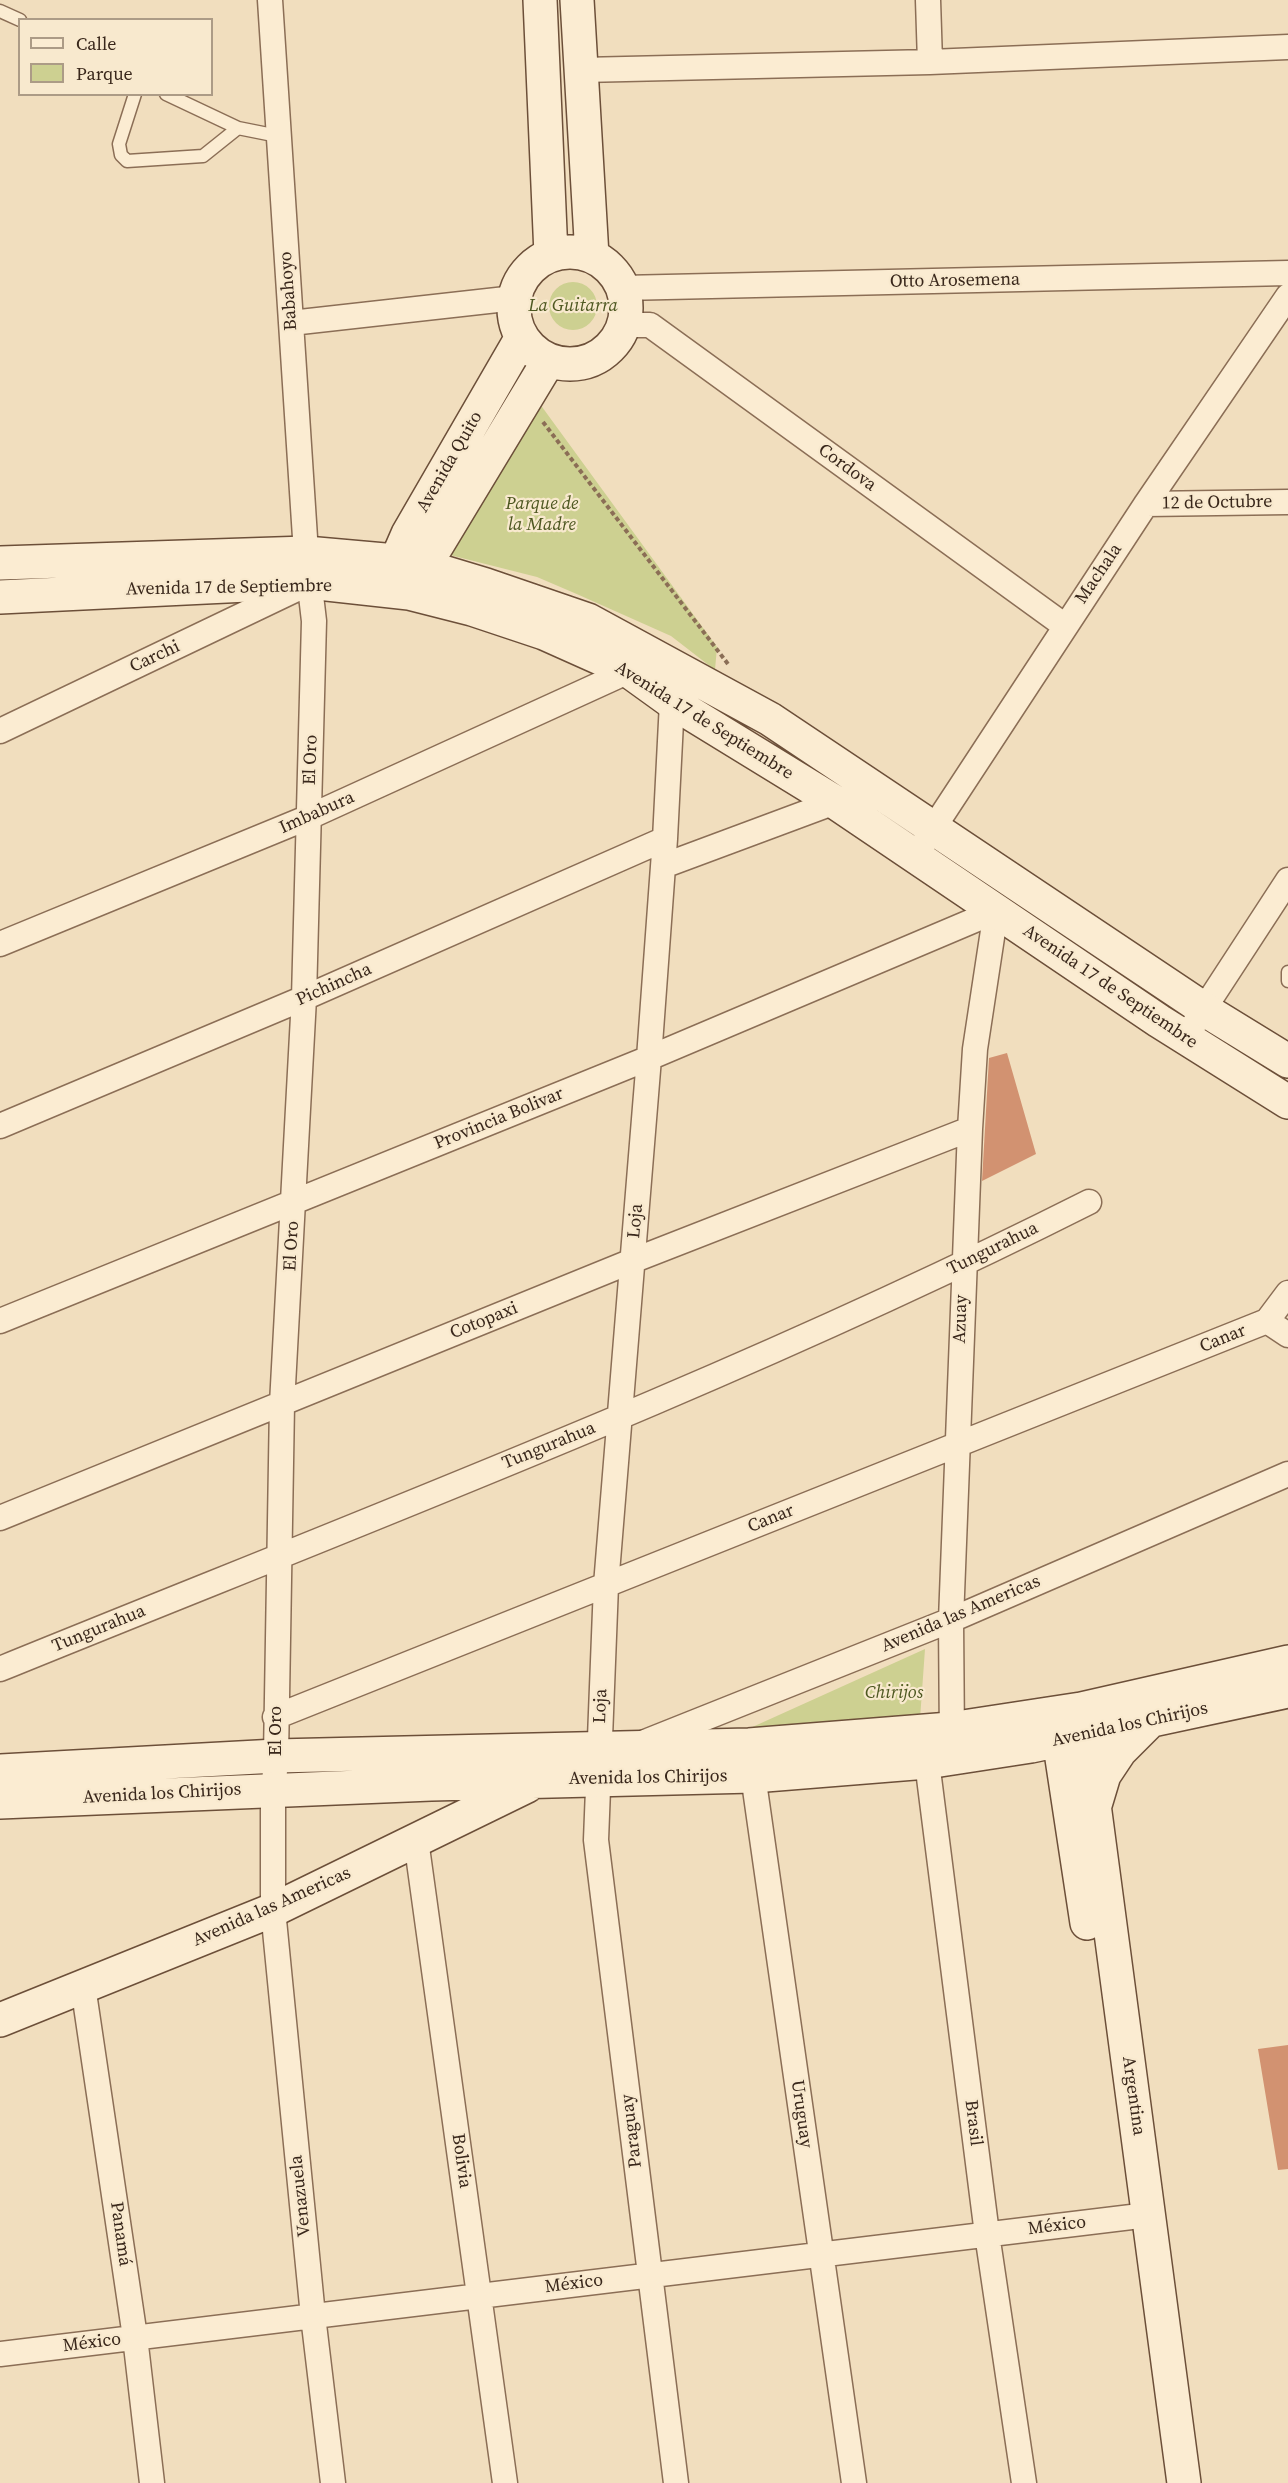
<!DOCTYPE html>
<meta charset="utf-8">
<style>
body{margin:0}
#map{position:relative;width:1288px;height:2483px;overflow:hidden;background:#f1debe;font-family:"Source Serif 4",serif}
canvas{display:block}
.legend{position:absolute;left:18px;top:18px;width:195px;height:78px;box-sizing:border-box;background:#f8e9ce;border:2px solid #ac9b86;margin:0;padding:8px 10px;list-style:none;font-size:18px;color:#39271b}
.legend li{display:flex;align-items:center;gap:12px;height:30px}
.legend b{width:30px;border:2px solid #ac9b86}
</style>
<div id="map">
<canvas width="1288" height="2483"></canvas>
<ul class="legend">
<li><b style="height:8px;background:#fbecd2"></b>Calle</li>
<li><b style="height:16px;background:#cdd091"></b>Parque</li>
</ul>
</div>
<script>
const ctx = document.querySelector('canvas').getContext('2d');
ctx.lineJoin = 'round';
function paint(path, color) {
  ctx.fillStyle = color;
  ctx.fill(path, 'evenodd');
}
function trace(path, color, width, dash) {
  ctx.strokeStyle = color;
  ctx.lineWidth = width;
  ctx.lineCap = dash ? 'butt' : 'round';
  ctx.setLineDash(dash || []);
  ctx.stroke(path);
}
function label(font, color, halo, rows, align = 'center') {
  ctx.font = font + ' "Source Serif 4",serif';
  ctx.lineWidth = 4.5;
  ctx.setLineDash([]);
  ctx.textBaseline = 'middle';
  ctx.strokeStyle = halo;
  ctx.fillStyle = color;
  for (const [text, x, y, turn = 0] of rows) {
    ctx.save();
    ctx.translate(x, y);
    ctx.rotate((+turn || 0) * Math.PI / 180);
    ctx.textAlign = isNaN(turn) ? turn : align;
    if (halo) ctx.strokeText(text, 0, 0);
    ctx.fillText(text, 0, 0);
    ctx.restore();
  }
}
paint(new Path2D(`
 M549 306a24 24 0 1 1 48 0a24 24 0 1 1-48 0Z
 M537,400L717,647L715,670L671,636L579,595L537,577L446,554Z
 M925,1649L920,1719L748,1729Z`), '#cdd091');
paint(new Path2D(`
 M1007,1053L1036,1154L982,1181L989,1058Z
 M1288,2045V2169L1278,2170L1258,2049Z`), '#d29271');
const lane = new Path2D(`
 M0,11L20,20
 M135,94L119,144L121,155L127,161L203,156L238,128L166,94
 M238,128L278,136
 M1288,972V981`);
const street = new Path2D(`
 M270,0L306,553L314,621L304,998L282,1404L276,1756L273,1799V1910L313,2316L333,2483
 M928,0L930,62
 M582,70L930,62L1288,47
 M622,288L1288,273
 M291,323L515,298
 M624,325H650L1065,626
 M1146,504L1288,502
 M0,731L301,587
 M925,841L1146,504L1288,296
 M663,866L835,802
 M0,944L309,817L629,671
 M1185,1038L1288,880
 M0,1126L304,998L665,839
 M1288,1293L1267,1321L1288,1335
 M0,1321L649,1058L996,911
 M0,1518L632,1261L970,1129
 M0,1669C366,1520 736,1380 1089,1202
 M275,1717L1267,1321
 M645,1742L951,1620L1288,1474
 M952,1743L951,1620L970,1129L975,1049L996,911
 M751,1761L854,2483
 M927,1762L987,2234L1024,2483
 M416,1840L505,2483
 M83,1986L135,2337L152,2483
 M0,2354L1148,2215
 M676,2483L596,1840L606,1585L649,1058L665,839L672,702L683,696`);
const secondary = new Path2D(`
 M540,0L551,255
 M577,0L592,256
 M514 308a56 56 0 1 1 112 0a56 56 0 1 1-112 0Z
 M0,563L306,553L396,561L423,566L486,585L588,620L770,719L1213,1015L1288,1061
 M388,580L408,534L522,337
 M413,585L549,360
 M0,597L309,582L409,593L472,609L544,633L629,671L672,702L835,802L1159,1021L1288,1102
 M1082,1714L1184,2483
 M1056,1719L1087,1923
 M0,1771L276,1756L749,1745L950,1729L1081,1709L1288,1662
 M0,1802L431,1784L753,1776L927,1762L1031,1746L1288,1691
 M1095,1805L1104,1775L1120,1751L1150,1721
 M0,2020L273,1910L527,1786`);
trace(lane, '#8b6e56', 15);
trace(street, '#8b6e56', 27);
trace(secondary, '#6c4f39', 36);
trace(new Path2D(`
 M543,422L728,664`), '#8b6e56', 4, [4.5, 3]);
trace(lane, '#fbecd2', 12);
trace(street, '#fbecd2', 24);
trace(secondary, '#fbecd2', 33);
label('18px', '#39271b', '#f8e9ce', [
 ["Otto Arosemena",955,281,-1],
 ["Babahoyo",289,291,-94],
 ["Avenida Quito",450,462,-60],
 ["Cordova",847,468,36],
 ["12 de Octubre",1217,503,-1],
 ["Machala",1099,574,-56],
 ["Avenida 17 de Septiembre",229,588,-1],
 ["Carchi",155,657,-25],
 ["Avenida 17 de Septiembre",704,721,32],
 ["El Oro",311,760,-88],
 ["Imbabura",317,813,-24],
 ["Pichincha",334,985,-24],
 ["Avenida 17 de Septiembre",1110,987,34],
 ["Provincia Bolivar",499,1119,-22],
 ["Loja",636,1221,-85],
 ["El Oro",292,1246,-87],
 ["Tungurahua",993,1249,-26],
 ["Azuay",961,1319,-88],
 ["Cotopaxi",484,1321,-22],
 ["Canar",1223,1339,-22],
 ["Tungurahua",549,1446,-22],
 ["Canar",771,1519,-22],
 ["Avenida las Americas",961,1614,-23],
 ["Tungurahua",99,1629,-22],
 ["Loja",601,1706,-88],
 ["Avenida los Chirijos",1130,1725,-12],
 ["El Oro",276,1731,-90],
 ["Avenida los Chirijos",648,1778,-1],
 ["Avenida los Chirijos",162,1794,-3],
 ["Avenida las Americas",272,1907,-24],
 ["Argentina",1133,2096,82],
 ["Uruguay",801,2114,82],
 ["Brasil",973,2123,83],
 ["Paraguay",632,2131,-97],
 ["Bolivia",461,2161,82],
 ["Venazuela",301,2196,-96],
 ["México",1057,2226,-7],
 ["Panamá",120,2234,82],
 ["México",574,2284,-7],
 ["México",92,2343,-7]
]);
label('italic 18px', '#4d5720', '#f8e9ce', [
 ["La Guitarra",573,306],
 ["Parque de",542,504],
 ["la Madre",542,525],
 ["Chirijos",894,1693]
]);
</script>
